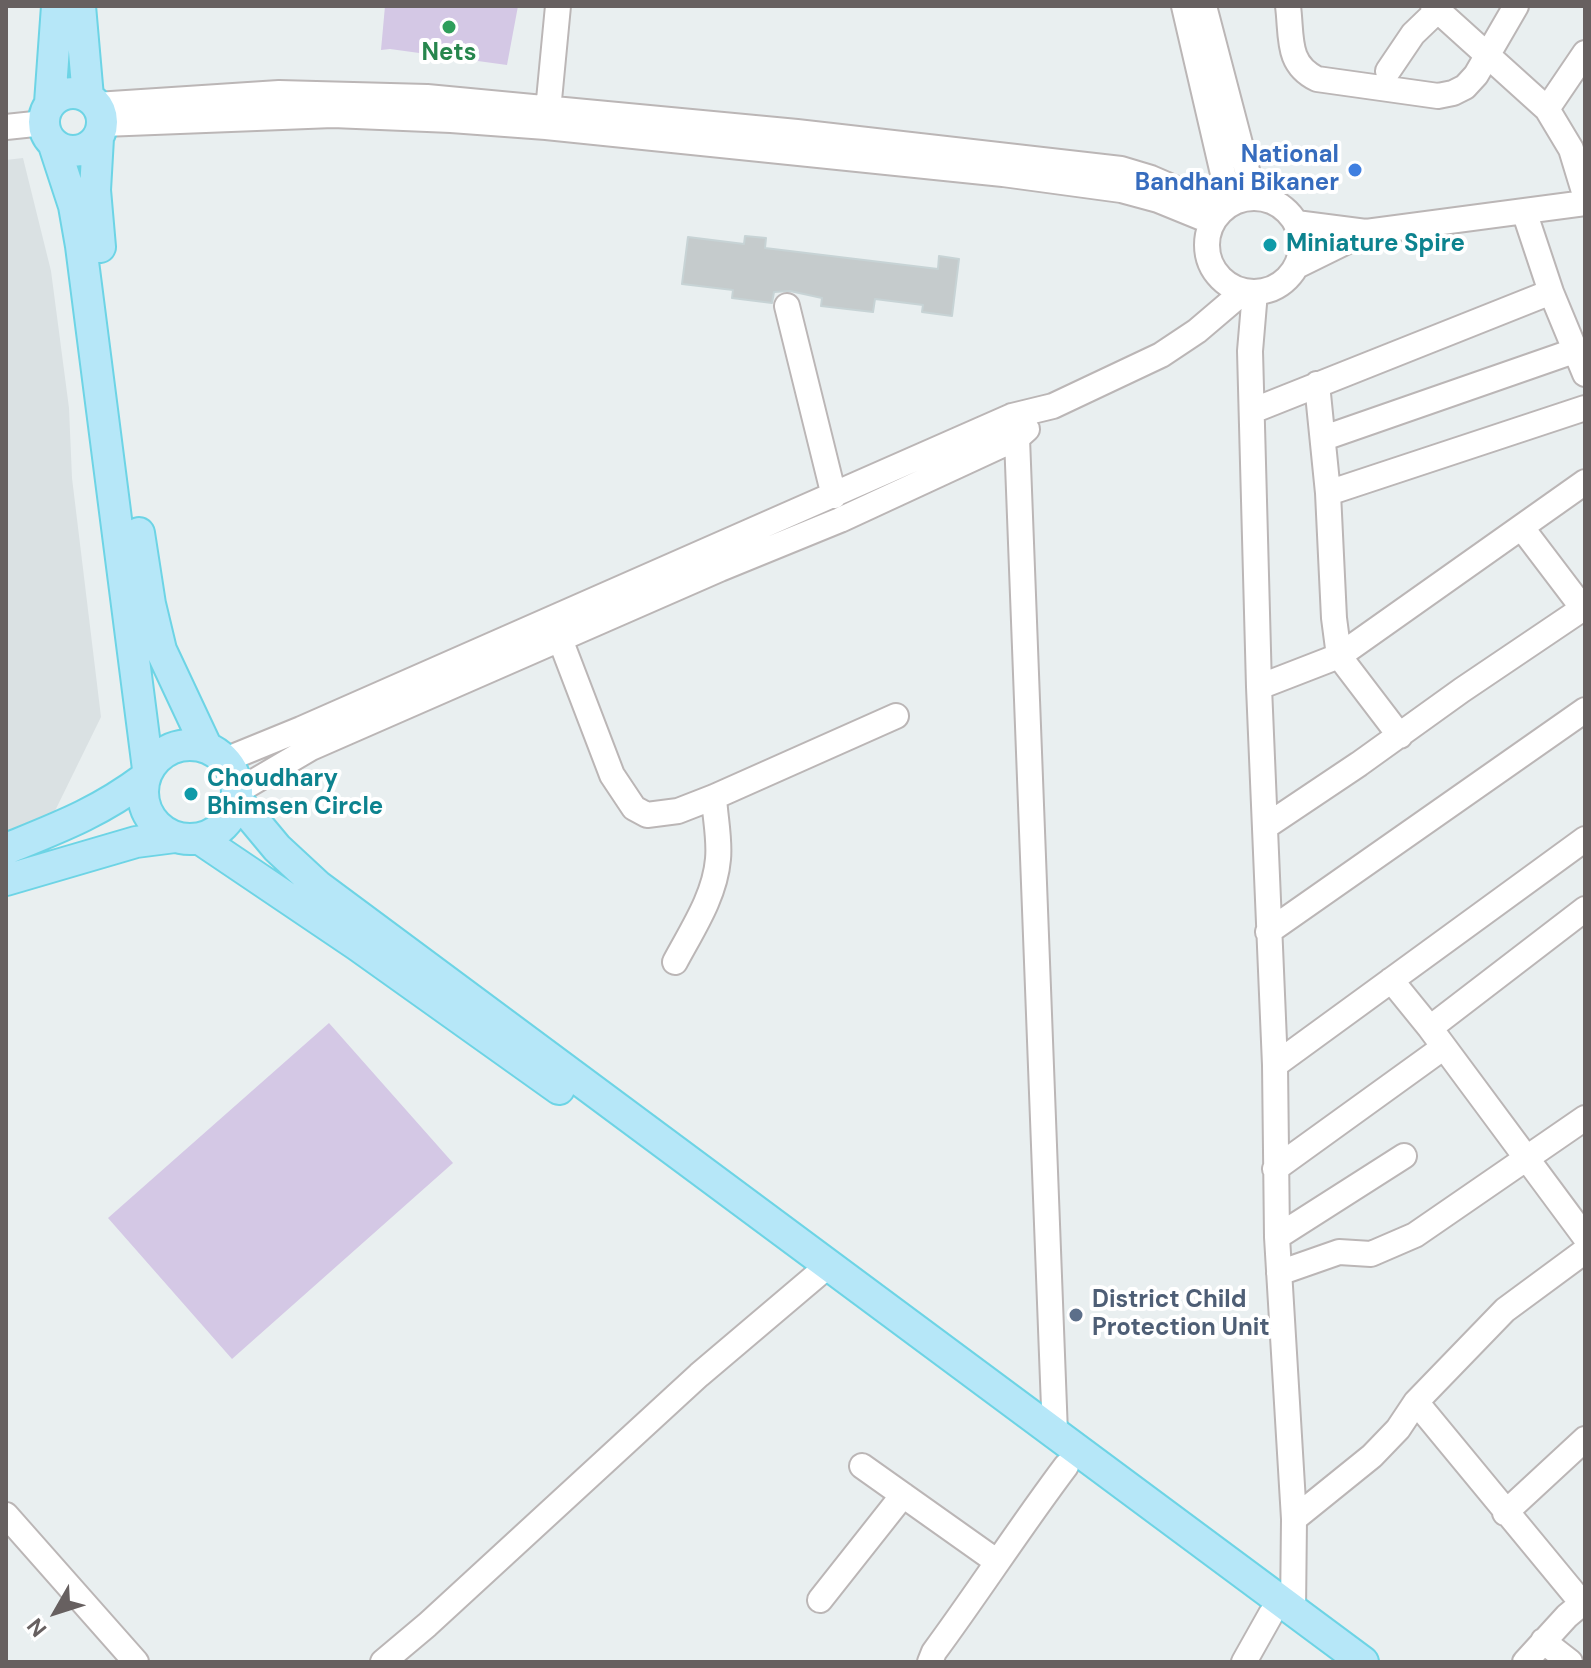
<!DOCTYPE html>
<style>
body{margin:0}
#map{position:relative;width:1591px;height:1668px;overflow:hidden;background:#e9eff0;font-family:"DM Sans",sans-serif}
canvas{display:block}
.frame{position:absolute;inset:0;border:8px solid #676060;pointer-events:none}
.north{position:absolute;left:16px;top:1572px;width:80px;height:80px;-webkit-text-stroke:6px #fff;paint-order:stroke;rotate:231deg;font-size:22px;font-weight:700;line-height:32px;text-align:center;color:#676060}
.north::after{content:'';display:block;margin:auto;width:28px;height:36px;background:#676060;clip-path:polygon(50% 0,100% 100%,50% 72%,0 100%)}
</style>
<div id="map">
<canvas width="1591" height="1668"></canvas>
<div class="frame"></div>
<div class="north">N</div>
</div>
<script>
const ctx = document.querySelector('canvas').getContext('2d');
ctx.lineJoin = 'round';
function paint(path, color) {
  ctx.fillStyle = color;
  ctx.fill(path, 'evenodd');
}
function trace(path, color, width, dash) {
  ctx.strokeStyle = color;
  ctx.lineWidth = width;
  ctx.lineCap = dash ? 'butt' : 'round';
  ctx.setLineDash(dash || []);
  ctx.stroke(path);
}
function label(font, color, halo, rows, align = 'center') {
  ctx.font = font + ' "DM Sans",sans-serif';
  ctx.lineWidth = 8;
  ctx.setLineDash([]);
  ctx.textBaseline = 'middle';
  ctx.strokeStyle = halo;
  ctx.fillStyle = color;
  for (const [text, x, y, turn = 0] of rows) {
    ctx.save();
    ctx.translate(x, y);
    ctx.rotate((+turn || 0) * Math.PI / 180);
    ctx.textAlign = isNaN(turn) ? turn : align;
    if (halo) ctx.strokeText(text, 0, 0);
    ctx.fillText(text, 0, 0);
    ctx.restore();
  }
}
paint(new Path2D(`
 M23,158L51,271L69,408L72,478L101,717L52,817L6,834V160Z`), '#dae1e3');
paint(new Path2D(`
 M385,6H518L507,65L390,49L381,50Z
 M329,1023L453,1163L232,1359L108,1218Z`), '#d4c8e5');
const building = new Path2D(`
 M745,236L766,238L765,248L938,269L939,256L959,259L952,316L922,312L923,305L875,299L873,312L821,306L822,298L790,291L774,292L772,303L732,298L733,290L682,284L688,237L744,244Z`);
paint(building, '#c5cbcc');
trace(building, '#c7d3d5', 2);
const minor = new Path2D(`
 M1184,6L1230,204
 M1204,6L1254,197
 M1288,6C1292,37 1286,64 1317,79L1438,96L1453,93L1465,87L1476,75L1516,6
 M1433,6L1547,109L1571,149L1585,195
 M1388,71L1413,34L1438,10
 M96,105L279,93L427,97L797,132L1121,169L1151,178L1223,209
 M1547,109L1585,53
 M547,121L558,6
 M103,124L333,115L451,120L546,127L1003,174L1121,190L1158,200L1212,222
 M6,127L44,123
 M1207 245a47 47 0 1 1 94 0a47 47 0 1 1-94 0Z
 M1524,211L1551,292L1585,374
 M1296,223L1366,232L1585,203
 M1297,266L1366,232
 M1255,292L1250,351L1259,687L1275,1065L1277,1237L1294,1519L1293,1611
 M787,306L834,496
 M1317,384L1328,493L1334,618L1339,656L1400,736
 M1252,411L1551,292
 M1012,416L1017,438L1055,1433
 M1324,438L1574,351
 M1328,493L1585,408
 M1522,528L1585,611
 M560,639L612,775L634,808L647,815L678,811L714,797L896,716
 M1259,687L1339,656L1585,482
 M225,760L301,729L1012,416L1053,406L1161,355L1197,331L1244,291
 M238,791L311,748L720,569L840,520L1017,438L1027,429
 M1265,827L1359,764L1462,690L1585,607
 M1268,932L1585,710
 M675,962C692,930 715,896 718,859C720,839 715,817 714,797
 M1391,980L1430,1028L1585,1237
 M1430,1028L1585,909
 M1275,1065L1585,839
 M1275,1169L1444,1047
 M1277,1237L1404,1156
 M1279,1273L1339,1252L1371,1254L1415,1235L1585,1118
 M1416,1402L1582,1603
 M862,1466L996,1561
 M1505,1513L1585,1439
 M6,1515L136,1662
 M1294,1519L1372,1456L1398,1429L1416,1402L1505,1310L1585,1251
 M820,1600L903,1495
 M1543,1641L1570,1662
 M383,1662L427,1625L699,1375L830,1264
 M930,1662L934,1652C979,1591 1020,1527 1066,1466
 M1244,1662L1271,1614
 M1525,1662L1567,1616L1585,1601`);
const major = new Path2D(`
 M80,6L88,97
 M44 122a29 29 0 1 1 58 0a29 29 0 1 1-58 0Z
 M50,103L57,6
 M98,138L95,190L100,247
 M54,145L74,206L81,246L148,769
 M139,533L150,604L161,650L207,748
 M143 792a47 47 0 1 1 94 0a47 47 0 1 1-94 0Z
 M237,800L277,848L318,886L1363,1662
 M200,839L357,945L559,1089
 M6,849C60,827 98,813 145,778
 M6,880L136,842L175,837`);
trace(minor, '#bbb6b6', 28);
trace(major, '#6dd4e5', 34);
trace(minor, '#fff', 24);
trace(major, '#b6e7f8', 30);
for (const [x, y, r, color] of [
 [449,27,8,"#2e9e5b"],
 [1355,170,8,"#3f7fe0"],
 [1270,245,8,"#0f9aa8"],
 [191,794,8,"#0f9aa8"],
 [1076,1315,8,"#5c6f8a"]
]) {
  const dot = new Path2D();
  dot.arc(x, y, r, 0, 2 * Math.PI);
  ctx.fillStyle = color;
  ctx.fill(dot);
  trace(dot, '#fff', 3);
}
label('bold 24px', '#27864d', '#fff', [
 ["Nets",449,54]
]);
label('bold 24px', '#366cbe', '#fff', [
 ["National",1339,156],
 ["Bandhani Bikaner",1339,184]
], 'right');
label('bold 24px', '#0d838f', '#fff', [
 ["Miniature Spire",1286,245],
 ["Choudhary",207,780],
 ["Bhimsen Circle",207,808]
], 'left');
label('bold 24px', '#4e5e75', '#fff', [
 ["District Child",1092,1301],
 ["Protection Unit",1092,1329]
], 'left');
</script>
